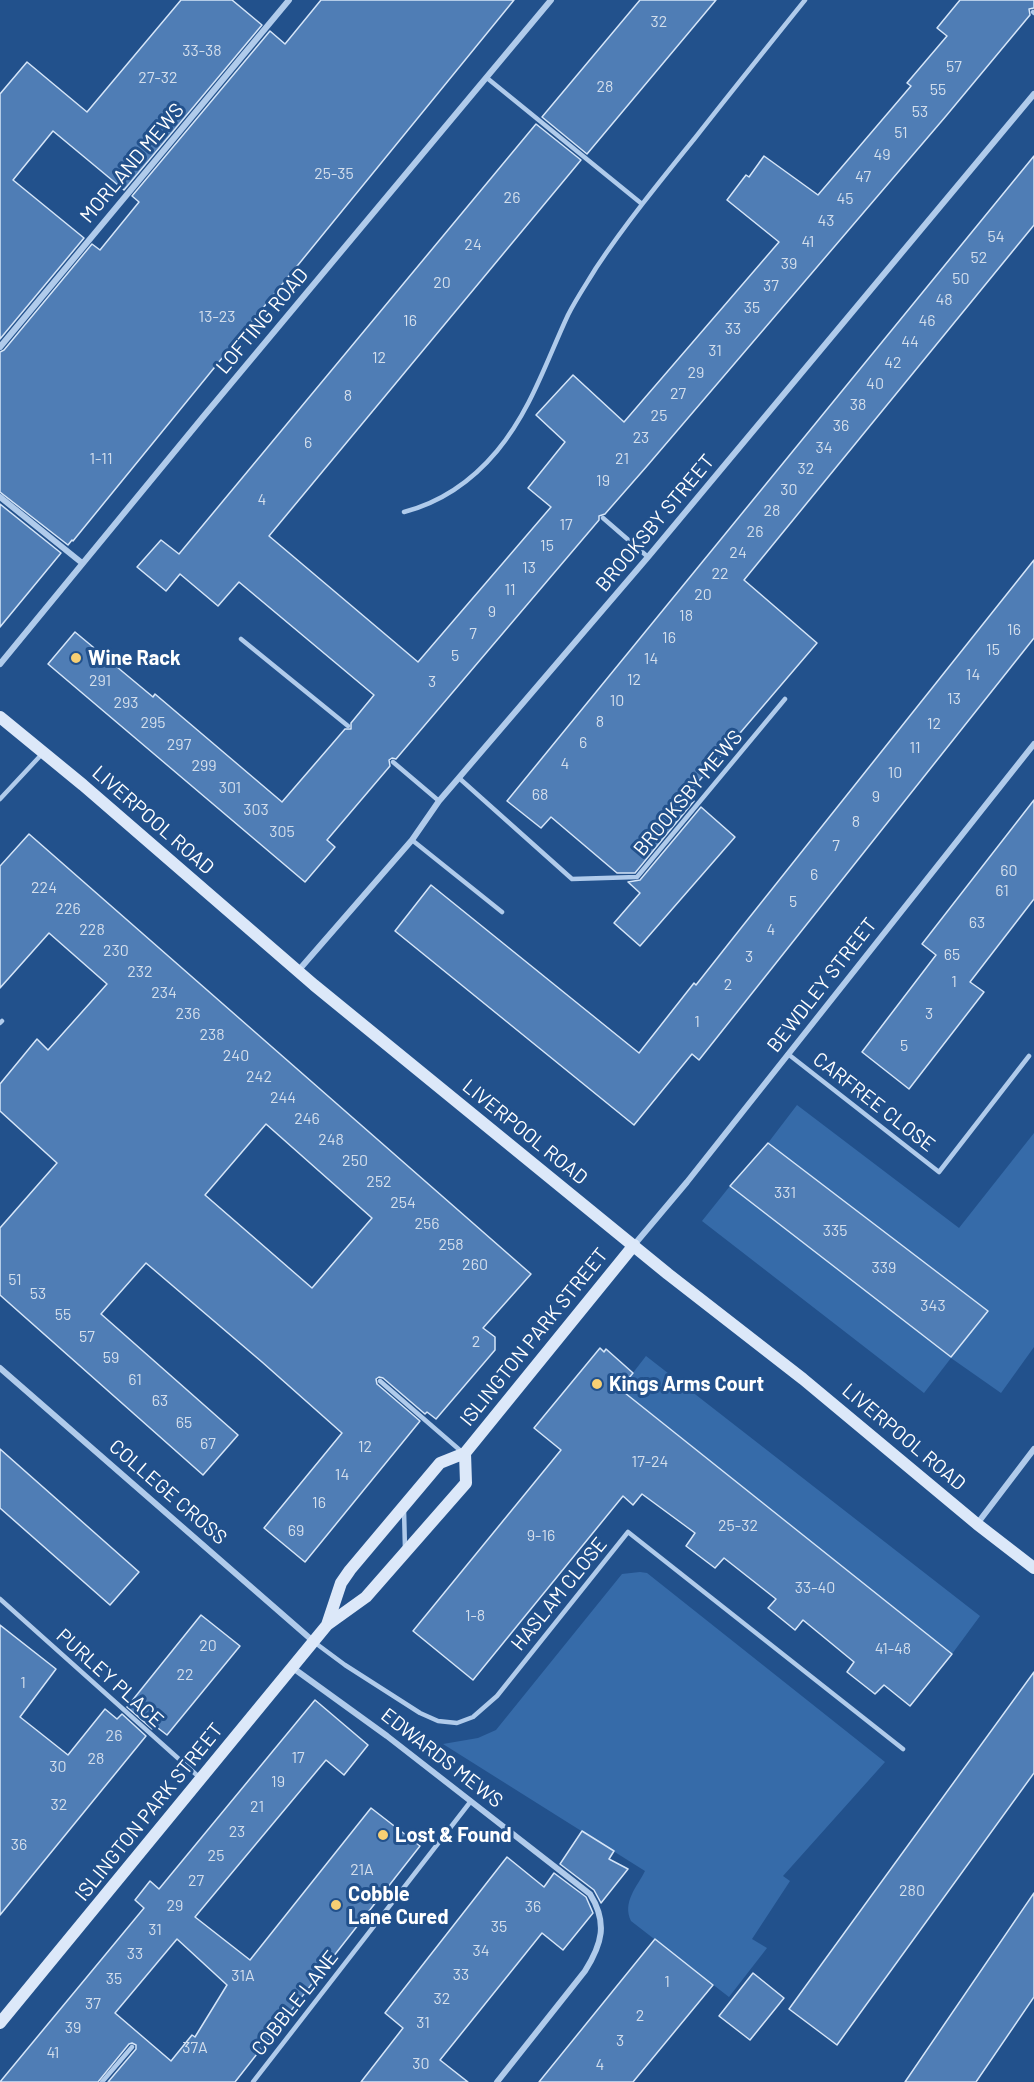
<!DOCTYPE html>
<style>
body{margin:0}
canvas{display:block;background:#22518c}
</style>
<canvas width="1034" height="2082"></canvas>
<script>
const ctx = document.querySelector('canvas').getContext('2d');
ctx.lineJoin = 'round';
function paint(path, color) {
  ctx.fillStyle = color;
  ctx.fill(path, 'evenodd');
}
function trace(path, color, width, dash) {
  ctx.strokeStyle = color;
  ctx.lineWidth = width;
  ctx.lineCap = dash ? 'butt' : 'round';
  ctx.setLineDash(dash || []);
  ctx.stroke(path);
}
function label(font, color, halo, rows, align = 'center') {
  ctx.font = font + ' Barlow,sans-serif';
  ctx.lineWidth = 6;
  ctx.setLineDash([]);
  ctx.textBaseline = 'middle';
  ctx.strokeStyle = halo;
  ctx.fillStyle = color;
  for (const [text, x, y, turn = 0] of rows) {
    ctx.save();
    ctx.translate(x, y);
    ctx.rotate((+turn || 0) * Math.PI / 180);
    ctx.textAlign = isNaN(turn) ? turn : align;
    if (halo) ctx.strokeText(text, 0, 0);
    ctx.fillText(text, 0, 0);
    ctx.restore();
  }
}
paint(new Path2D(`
 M797,1105L959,1228L1034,1133V1347L1001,1393L951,1358L924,1393L702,1221L730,1186L951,1357L988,1311L768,1143Z
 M646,1356L980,1616L952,1654L648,1411L615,1396Z
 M640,1572L647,1573L885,1762L783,1876L790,1881L752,1939L767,1948L729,1997L631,1921C622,1902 637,1887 645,1871L443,1744L478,1738L496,1730L622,1574Z`), '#366ba9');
const building = new Path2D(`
 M181,0H232L262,25L124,190L53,131L13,180L84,238L0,339V94L27,62L87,112Z
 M321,0H514L73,541L72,540L68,545L0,492V352L4,350L92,244L100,250L139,202L132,196L270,31L285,44Z
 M640,0H716L587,154L542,117Z
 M960,0H1034V8L1029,9L1030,15L946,116L647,466L605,514L599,516V520L396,759L392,758L389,760L390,766L327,840L335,847L305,882L48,664L75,632L153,697L155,694L282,802L345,729H351V723L374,695L239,582L218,606L180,574L166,591L137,567L161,540L179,554L536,124L581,160L269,536L418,662L551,507L528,488L565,442L536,415L573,375L624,422L779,242L727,200L746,175L749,177L764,156L818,195L911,86L907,83L947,36L937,28Z
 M1034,156V225L744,580L817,643L687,795L694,801L635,873H617L551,817L541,828L507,801Z
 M0,504L61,553L0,627Z
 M1034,560V638L699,1060L692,1054L634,1125L395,931L431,885L639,1053L694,983L696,985L741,928Z
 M1034,800V899L970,982L984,992L909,1089L862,1052L936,955L922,944Z
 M701,807L735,837L640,946L614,923L640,893L628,882L640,880Z
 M29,834L531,1274L483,1328L495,1337V1350L436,1419L427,1412L425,1414L383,1378L379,1377L376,1379L377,1384L420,1421L305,1562L264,1528L342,1433L262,1362L146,1263L101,1314L238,1435L203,1475L0,1295V1228L57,1163L0,1111V1084L37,1039L48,1050L107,984L49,933L0,988V866ZM266,1124L372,1218L312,1288L205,1195Z
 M768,1143L988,1311L951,1357L730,1186Z
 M600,1348L604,1352L606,1349L633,1373L620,1389L952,1654L910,1706L884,1685L875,1694L847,1672L854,1662L803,1620L795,1630L768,1608L776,1599L724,1558L715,1568L686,1546L695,1533L642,1494L633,1505L623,1496L473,1680L413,1631L561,1450L534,1428Z
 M0,1449L139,1572L110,1605L0,1508Z
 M201,1615L240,1646L167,1735L154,1725L152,1729L127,1707Z
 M0,1625L56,1669L20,1717L68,1755L105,1709L117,1719L122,1714L146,1736L0,1915Z
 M1034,1672V1773L837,2045L789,2009Z
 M315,1700L368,1745L344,1775L326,1760L195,1917L250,1960L371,1808L420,1846L235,2082H108L136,2049V2045L132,2043L129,2044L98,2082H0L144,1908L135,1900L150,1881L159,1889ZM177,1939L227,1985L195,2037L192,2035L171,2061L115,2013Z
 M582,1831L614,1851L609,1859L628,1869L601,1903L594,1890L560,1864Z
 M507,1857L544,1887L554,1873L586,1897L593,1913L563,1950L542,1933L440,2060L468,2082H361L403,2028L385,2013Z
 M1034,1893V1997L976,2082H905Z
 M655,1939L713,1985L633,2082H539Z
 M753,1973L784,1998L750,2040L719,2016Z`);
paint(building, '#4f7db5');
trace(building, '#d5e5f8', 1.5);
trace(new Path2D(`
 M1033,12L1034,13
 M487,78L642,204
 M404,512C442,502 472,481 497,451C531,410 546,362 568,315C576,299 587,283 596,268C626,223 661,180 695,138C731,92 768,46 805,0
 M603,518L648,557
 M241,639L348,726
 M393,762L439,801
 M459,778L572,879L637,877L785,699
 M0,799L42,754
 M412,840L502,912
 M0,1023L2,1021
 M788,1054L939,1172L1029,1056
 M380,1381L462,1452
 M404,1510L405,1549
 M0,1599L199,1777
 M314,1642L345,1665L420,1713L438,1721L457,1723L473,1717L497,1696L628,1532L903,1749
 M102,2082L132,2047
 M253,2082L471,1801`), '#b0cbeb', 4.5);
trace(new Path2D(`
 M0,347L289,0
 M0,497L82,563
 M0,664L203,417L551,0
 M298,971L412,840L439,801L648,557L1034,94
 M634,1245L687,1182L1034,744
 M0,1368L313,1641
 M977,1524L1034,1449
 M293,1668L387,1736L590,1894C608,1923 602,1944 585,1971L497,2082`), '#b0cbeb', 6);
trace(new Path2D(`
 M0,717L83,785L314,985L668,1274L803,1379L977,1524L1034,1568
 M327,1625L341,1583L350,1570L440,1463L465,1453L634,1245
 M0,2023L327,1625L366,1597L466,1483L465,1453`), '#dce8f9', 12);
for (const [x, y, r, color] of [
 [76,658,6,"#f7cf73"],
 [597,1384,6,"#f7cf73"],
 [383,1835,6,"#f7cf73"],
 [336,1905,6,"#f7cf73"]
]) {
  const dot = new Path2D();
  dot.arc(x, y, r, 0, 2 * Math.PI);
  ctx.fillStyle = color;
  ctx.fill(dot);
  trace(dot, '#22518c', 2);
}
label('16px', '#d3deec', null, [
 ["32",659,22],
 ["33-38",202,51],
 ["57",954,67],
 ["27-32",158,78],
 ["28",605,87],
 ["55",938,90],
 ["53",920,112],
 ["51",901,133],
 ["49",882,155],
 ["25-35",334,174],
 ["47",863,177],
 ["26",512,198],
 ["45",845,199],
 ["43",826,221],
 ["54",996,237],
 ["41",808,242],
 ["24",473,245],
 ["52",979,258],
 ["39",789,264],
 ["50",961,279],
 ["20",442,283],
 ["37",771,286],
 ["48",944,300],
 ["35",752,308],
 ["13-23",217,317],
 ["16",410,321],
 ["46",927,321],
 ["33",733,329],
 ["44",910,342],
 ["31",715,351],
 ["12",379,358],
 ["42",893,363],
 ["29",696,373],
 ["40",875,384],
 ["27",678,394],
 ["8",348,396],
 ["38",858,405],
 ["25",659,416],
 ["36",841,426],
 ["23",641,438],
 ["6",308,443],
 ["34",824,448],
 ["1-11",101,459],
 ["21",622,459],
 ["32",806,469],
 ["19",603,481],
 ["30",789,490],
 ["4",262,500],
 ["28",772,511],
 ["17",566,525],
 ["26",755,532],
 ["15",547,546],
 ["24",738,553],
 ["13",529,568],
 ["22",720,574],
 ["11",510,590],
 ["20",703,595],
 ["9",492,612],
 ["18",686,616],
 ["16",1014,630],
 ["7",473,634],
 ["16",669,638],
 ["15",993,650],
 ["5",455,656],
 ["14",651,659],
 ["14",973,675],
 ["12",634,680],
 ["291",100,681],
 ["3",432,682],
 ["13",954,699],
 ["10",617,701],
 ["293",126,703],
 ["8",600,722],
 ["295",153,723],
 ["12",934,724],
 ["6",583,743],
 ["297",179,745],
 ["11",915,748],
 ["4",565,764],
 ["299",204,766],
 ["10",895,773],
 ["301",230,788],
 ["68",540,795],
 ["9",876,797],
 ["303",256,810],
 ["8",856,822],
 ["305",282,832],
 ["7",836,846],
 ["60",1009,871],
 ["6",814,875],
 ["224",44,888],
 ["61",1002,891],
 ["5",793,902],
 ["226",68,909],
 ["63",977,923],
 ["228",92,930],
 ["4",771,930],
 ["230",116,951],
 ["65",952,955],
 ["3",749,957],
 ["232",140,972],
 ["1",954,982],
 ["2",728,985],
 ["234",164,993],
 ["236",188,1014],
 ["3",929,1014],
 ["1",697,1022],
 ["238",212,1035],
 ["5",904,1046],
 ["240",236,1056],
 ["242",259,1077],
 ["244",283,1098],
 ["246",307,1119],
 ["248",331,1140],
 ["250",355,1161],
 ["252",379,1182],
 ["331",785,1193],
 ["254",403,1203],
 ["256",427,1224],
 ["335",835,1231],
 ["258",451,1245],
 ["260",475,1265],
 ["339",884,1268],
 ["51",15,1280],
 ["53",38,1294],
 ["343",933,1306],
 ["55",63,1315],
 ["57",87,1337],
 ["2",476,1342],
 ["59",111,1358],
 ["61",135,1380],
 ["63",160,1401],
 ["65",184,1423],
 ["67",208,1444],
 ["12",365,1447],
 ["17-24",650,1462],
 ["14",342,1475],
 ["16",319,1503],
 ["25-32",738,1526],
 ["69",296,1531],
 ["9-16",541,1536],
 ["33-40",815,1588],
 ["1-8",475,1616],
 ["20",208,1646],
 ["41-48",893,1649],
 ["22",185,1675],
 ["1",23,1683],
 ["26",114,1736],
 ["17",298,1758],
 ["28",96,1759],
 ["30",58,1767],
 ["19",278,1782],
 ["32",59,1805],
 ["21",257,1807],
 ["23",237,1832],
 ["36",19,1845],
 ["25",216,1856],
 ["21A",362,1870],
 ["27",196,1881],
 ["280",912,1891],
 ["29",175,1906],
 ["36",533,1907],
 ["35",499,1927],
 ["31",155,1930],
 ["34",481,1951],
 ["33",135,1954],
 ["33",461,1975],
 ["31A",243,1976],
 ["35",114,1979],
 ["1",667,1982],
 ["32",442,1999],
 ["37",93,2004],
 ["2",640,2016],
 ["31",423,2023],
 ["39",73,2028],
 ["3",620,2041],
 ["37A",195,2048],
 ["41",53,2053],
 ["30",421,2064],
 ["4",600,2065]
]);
label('20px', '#fff', '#22518c', [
 ["MORLAND MEWS",132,163,-50],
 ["LOFTING ROAD",262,321,-50],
 ["BROOKSBY STREET",655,523,-50],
 ["BROOKSBY MEWS",688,793,-50],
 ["LIVERPOOL ROAD",153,820,41],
 ["BEWDLEY STREET",822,985,-52],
 ["CARFREE CLOSE",874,1102,38],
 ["LIVERPOOL ROAD",525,1132,39],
 ["ISLINGTON PARK STREET",534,1337,-51],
 ["LIVERPOOL ROAD",904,1437,40],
 ["COLLEGE CROSS",168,1492,41],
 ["HASLAM CLOSE",559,1594,-51],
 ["PURLEY PLACE",110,1678,42],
 ["EDWARDS MEWS",442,1758,38],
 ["ISLINGTON PARK STREET",149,1812,-51],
 ["COBBLE LANE",295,2003,-52]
]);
label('bold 20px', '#fff', '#22518c', [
 ["Wine Rack",88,658],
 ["Kings Arms Court",609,1384],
 ["Lost & Found",395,1835],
 ["Cobble",348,1894],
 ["Lane Cured",348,1917]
], 'left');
</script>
